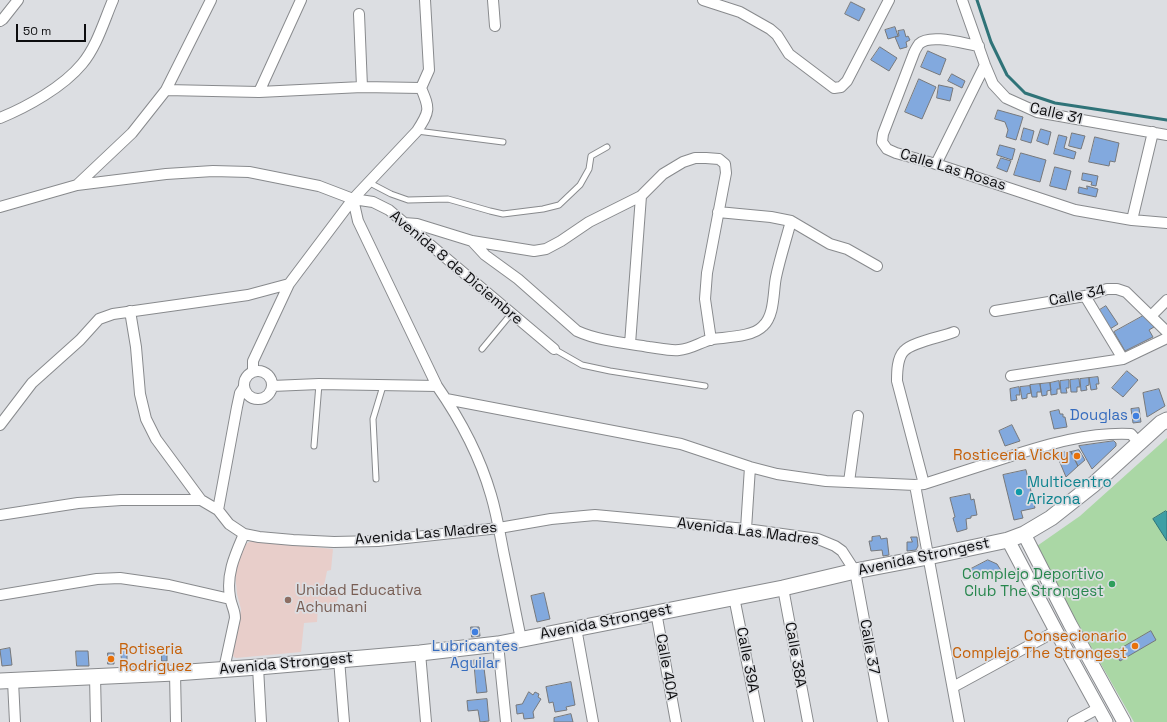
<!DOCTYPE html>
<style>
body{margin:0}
#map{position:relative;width:1167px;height:722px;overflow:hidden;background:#dcdee2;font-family:"Space Grotesk",sans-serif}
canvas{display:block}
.scale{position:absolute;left:16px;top:24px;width:70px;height:18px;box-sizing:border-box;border:2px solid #0d0d0f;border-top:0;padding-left:5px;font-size:12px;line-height:14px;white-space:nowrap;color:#0d0d0f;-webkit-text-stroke:3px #dcdee2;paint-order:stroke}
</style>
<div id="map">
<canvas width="1167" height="722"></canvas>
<div class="scale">50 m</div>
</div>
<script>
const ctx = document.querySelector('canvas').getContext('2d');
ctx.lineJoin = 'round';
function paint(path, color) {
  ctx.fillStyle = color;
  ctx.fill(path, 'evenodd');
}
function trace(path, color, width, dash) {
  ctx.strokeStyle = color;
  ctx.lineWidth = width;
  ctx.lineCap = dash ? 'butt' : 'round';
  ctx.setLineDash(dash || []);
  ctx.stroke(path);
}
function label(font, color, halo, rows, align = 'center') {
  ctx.font = font + ' "Space Grotesk",sans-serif';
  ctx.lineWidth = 3.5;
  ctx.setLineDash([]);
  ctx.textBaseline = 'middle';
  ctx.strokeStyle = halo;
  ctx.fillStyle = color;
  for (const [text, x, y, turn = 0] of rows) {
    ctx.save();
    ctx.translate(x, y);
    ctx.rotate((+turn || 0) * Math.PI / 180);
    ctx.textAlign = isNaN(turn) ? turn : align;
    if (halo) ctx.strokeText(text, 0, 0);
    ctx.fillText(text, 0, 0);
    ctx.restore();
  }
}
paint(new Path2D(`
 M251,541L333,549L331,570L327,571L323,591L339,594L335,608L318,606L317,622L304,623L301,652L236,658L234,657L233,655L241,609L237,594L235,573L244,545Z`), '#e8ceca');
paint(new Path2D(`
 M1167,438V722H1134L1074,617L1037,546L1080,516Z`), '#aad7a5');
const water = new Path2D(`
 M1166,511L1167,512V541L1153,519Z`);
paint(water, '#3e9fa5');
trace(water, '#2f7378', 1);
trace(new Path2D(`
 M977,0L991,42L1007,75L1025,93L1055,103L1167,120`), '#2f7378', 3);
const building = new Path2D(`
 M851,2L865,9L859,21L845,14Z
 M895,27L898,36L888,39L885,30Z
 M904,30L906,37L908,36L910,40L906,42L907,47L900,49L895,37L899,36L898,31Z
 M880,47L897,58L889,71L871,60Z
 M928,51L946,59L940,75L921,67Z
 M952,74L965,81L962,88L948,81Z
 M919,79L936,87L922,119L905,112Z
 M939,85L953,88L950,101L937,98Z
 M998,110L1023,117L1016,140L1006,137L1008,130L1005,122L995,119Z
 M1024,128L1034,131L1031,143L1021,140Z
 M1041,129L1051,132L1048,145L1037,141Z
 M1072,133L1085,136L1081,149L1069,146Z
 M1059,135L1067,137L1064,148L1076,152L1074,159L1054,154Z
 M1095,137L1119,143L1115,162L1110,161L1109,166L1089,162Z
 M1000,145L1015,149L1012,160L997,155Z
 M1021,153L1046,160L1040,182L1014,175Z
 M1001,158L1011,161L1007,172L997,168Z
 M1055,167L1071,171L1066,190L1050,186Z
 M1083,173L1098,176L1096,186L1091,185L1092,182L1082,180Z
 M1087,186L1098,189L1096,197L1078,193L1079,187L1087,189Z
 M1106,306L1118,324L1110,329L1098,311Z
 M1143,316L1154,327L1149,330L1153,337L1125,351L1114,332Z
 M1127,371L1138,380L1123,397L1112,388Z
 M1098,377L1099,384H1096L1097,389L1091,390L1089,378Z
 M1089,378V385L1086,386L1087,390L1081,391L1080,379Z
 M1079,379L1080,387H1077V392H1071L1070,380Z
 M1069,380V388H1066L1067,393H1061L1060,381Z
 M1059,381L1060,389H1057V394L1051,395L1050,383Z
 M1050,383L1051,390L1047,391V395L1042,396L1040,384Z
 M1040,384L1041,392H1037V397H1032L1030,385Z
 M1030,386L1031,393L1027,394V398L1022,399L1020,387Z
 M1019,387L1020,395H1016L1017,400L1011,401L1010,389Z
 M1159,389L1165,406L1147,417L1143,393Z
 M1139,408L1141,422L1133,423L1131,409Z
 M1059,410L1060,414H1063V417H1065L1067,427L1054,429L1050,412Z
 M1012,425L1020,441L1005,446L999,431Z
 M1114,441L1116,443V446L1092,469L1079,446Z
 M1079,450L1085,460L1078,466L1071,452Z
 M1071,452L1078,466L1066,477L1056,453Z
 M1026,470L1035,508L1021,511L1023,518L1014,520L1003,475Z
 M970,494L971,500L974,499L977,515L971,516V518L966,519L967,529L957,532L953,518L955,517L950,498Z
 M880,536L881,539L887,538L889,555L883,556L882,550L871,551L869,541H872V537Z
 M911,537H917L918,546L916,550L907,551V542H912Z
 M988,560L997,564L1002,572L988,579L984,571L977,575L979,578L974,580L969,570Z
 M544,593L550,619L537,622L531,596Z
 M471,627H479L480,636L472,637Z
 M1151,631L1156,640L1120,661L1115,652Z
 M10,648L12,665L2,666L0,650Z
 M121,648H127V663H122Z
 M76,651H88L89,666H77Z
 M108,653H114V664H108Z
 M162,653H167V661H162Z
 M474,660H483L487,692L477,693Z
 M571,682L575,705L566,707L567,710L555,712L553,702L549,703L546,687Z
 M529,692L533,695L535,692L539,694L538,697L541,699L533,712L534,718L524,719L523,713L517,714L516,705L522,704Z
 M487,699L489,721L480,722L478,710L468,711L467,701Z
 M571,714L573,722H554V718Z`);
paint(building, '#82a9de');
trace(building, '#76787b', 1);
const service = new Path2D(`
 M417,131L503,142
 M368,182L391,194L408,200L448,199L490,211L503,214L543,209L559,205L580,185L589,169L591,156L607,147
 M482,349L511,314
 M554,349L582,365L610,371L705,386
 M314,446L319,384
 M376,479L373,419L383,386`);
const minor = new Path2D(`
 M493,0L495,26
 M703,0L740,12L770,29L777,35L789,54L834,88L841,87L847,81L889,0
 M962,0L985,65L993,84L1006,98L1037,112L1167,135
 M359,14L362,87
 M0,21L3,19L18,0
 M979,46C965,44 930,33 919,44C917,47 915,50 914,53L883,134L882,142L887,149L896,153L936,164L1075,210L1132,220L1167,223
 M166,90L259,92L362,87L421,88
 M259,92L301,0
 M0,118C27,107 63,87 82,64C97,46 104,21 113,0
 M936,164L985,65
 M77,185L132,133L166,90L211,0
 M353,199L358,221L437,386C460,419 480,457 491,495C497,515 500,535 504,555C510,583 515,611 521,639
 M0,207L77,185L166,174L213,171L249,172L319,186L353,199L373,202L389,210L554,349
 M718,212L771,217L791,221L830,244L847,249L877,266
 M1132,220L1153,132
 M404,223L417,224L472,241L534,251L546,249L561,241L589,222L641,196L663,174L683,162L695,158H706L719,159L725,164L726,173L707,273L705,299L711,340
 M472,241L485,255L518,279L577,331C599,341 625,343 649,347C658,348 669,351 679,350C692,349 702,341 713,339C727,337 753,337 763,326C775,315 773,291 776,277C780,258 786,240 791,221
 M1085,296L1123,359
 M130,311L136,347L140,394L146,419L156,439L201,500L218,510L229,524L244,534L259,537L293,540L334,542L378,541L499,528L551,519L595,515L746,529L818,539L835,546L842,551L855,571L883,722
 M995,311L1085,296L1107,289H1117L1126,292L1167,332
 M1151,316L1167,300
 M630,344L641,196
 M244 385a14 14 0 1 1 28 0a14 14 0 1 1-28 0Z
 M253,372V361L289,284L298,272L353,199L417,131C430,111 430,109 421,88L429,70L425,0
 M1011,376L1123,359L1167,338
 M272,386L319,384L437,386
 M446,399L681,444L750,467L777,474L826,481L915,485L924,484C952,475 980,466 1008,457C1048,444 1089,432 1131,434L1139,443
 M0,425L32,383L80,340L99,319L113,314L248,295L289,284
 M849,482L858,416
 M924,484L897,381C897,372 897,358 904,351C912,342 942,337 954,332
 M915,485L959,722
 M218,510L237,407L240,393L244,387
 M0,515L78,503L121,500H201
 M746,529L750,467
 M783,588L808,722
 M0,595L97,579L120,578L169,585L230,599
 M734,597L759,722
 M656,612L676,722
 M576,628L593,722
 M498,644L506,722
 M420,653L426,722
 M339,659L344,722
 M258,667L261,722
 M224,669L235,618C235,610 231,605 230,597C226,574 235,555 244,534
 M175,673L176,722
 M95,676L96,722
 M13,681L15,722
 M953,687L1056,631
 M1073,722L1099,708`);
const tertiary = new Path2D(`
 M1024,534L1070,624L1124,722
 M1008,540L1056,631L1106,722`);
const secondary = new Path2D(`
 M0,681L175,673L258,667L420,653L498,644L783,588L855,571L928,557L1008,540L1024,534L1051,518L1094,484L1161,423L1167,420`);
trace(service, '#888a8d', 7);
trace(minor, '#888a8d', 12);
trace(tertiary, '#888a8d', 15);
trace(secondary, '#888a8d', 17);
trace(service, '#fff', 5);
trace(minor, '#fff', 10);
trace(tertiary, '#fff', 13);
trace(secondary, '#fff', 15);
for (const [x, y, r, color] of [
 [1136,416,4,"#3f7fe0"],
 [1077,456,4,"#e8710a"],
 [1019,492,4,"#0f9aa8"],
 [1112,584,4,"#2e9e5b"],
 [288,600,4,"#8d6e63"],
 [475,632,4,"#3f7fe0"],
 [1135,646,4,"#e8710a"],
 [111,659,4,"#e8710a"]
]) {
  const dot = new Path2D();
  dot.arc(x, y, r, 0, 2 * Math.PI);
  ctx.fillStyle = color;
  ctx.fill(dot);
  trace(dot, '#dcdee2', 1.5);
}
label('15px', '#0d0d0f', '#dcdee2', [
 ["Calle 31",1056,114,13],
 ["Calle Las Rosas",953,170,17],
 ["Avenida 8 de Diciembre",456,268,40],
 ["Calle 34",1077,296,-11],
 ["Avenida Las Madres",748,532,7],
 ["Avenida Las Madres",426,534,-5],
 ["Avenida Strongest",924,557,-12],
 ["Avenida Strongest",606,622,-11],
 ["Calle 37",869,647,80],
 ["Calle 38A",795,655,80],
 ["Calle 39A",747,660,79],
 ["Avenida Strongest",286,664,-5],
 ["Calle 40A",666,667,80]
]);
label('15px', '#366cbe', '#dcdee2', [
 ["Douglas",1128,416],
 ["Lubricantes",475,647,"center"],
 ["Aguilar",475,664,"center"]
], 'right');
label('15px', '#c56008', '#dcdee2', [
 ["Rosticeria Vicky",1069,456],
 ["Consecionario",1127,637],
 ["Complejo The Strongest",1127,654],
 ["Rotiseria",119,650,"left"],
 ["Rodriguez",119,667,"left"]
], 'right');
label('15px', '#0d838f', '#dcdee2', [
 ["Multicentro",1027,483],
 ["Arizona",1027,500]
], 'left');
label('15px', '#27864d', '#dcdee2', [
 ["Complejo Deportivo",1104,575],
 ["Club The Strongest",1104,592]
], 'right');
label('15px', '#785e54', '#dcdee2', [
 ["Unidad Educativa",296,591],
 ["Achumani",296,608]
], 'left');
</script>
